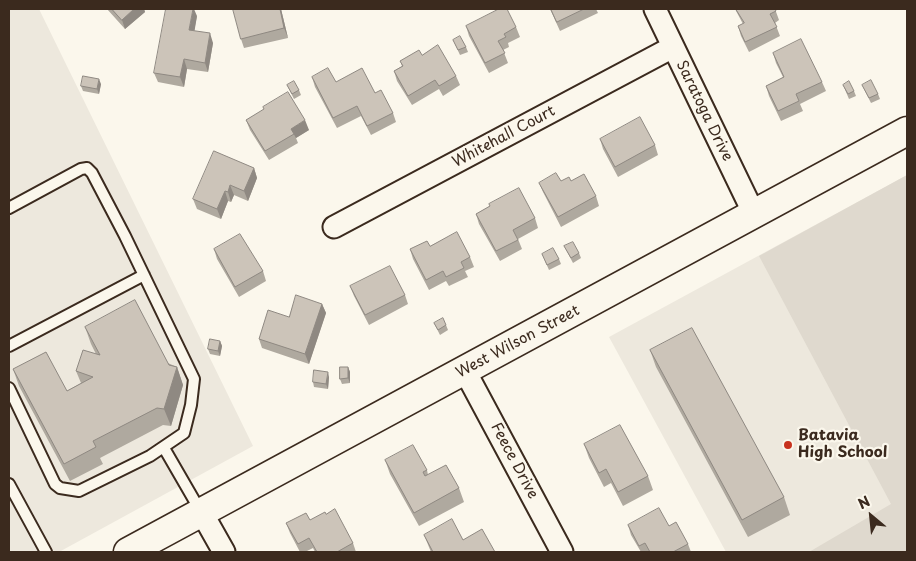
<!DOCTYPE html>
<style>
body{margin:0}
#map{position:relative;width:916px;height:561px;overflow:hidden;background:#fbf7ec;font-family:"Playpen Sans",sans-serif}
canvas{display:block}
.frame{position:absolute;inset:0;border:10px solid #3b2a1e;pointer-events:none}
.north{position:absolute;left:846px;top:491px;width:50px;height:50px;-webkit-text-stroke:4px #fbf7ec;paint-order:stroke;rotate:332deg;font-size:14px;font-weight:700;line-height:20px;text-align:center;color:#3b2a1e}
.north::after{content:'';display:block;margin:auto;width:18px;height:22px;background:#3b2a1e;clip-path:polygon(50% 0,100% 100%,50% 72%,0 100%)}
</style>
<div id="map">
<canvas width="916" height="561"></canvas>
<div class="frame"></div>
<div class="north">N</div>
</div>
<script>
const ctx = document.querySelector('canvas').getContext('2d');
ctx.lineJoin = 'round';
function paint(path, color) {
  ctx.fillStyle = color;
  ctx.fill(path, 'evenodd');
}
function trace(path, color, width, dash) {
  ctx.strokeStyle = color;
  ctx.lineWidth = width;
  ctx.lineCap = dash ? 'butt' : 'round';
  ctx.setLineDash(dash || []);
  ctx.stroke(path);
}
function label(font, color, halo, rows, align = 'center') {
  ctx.font = font + ' "Playpen Sans",sans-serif';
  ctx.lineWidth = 4.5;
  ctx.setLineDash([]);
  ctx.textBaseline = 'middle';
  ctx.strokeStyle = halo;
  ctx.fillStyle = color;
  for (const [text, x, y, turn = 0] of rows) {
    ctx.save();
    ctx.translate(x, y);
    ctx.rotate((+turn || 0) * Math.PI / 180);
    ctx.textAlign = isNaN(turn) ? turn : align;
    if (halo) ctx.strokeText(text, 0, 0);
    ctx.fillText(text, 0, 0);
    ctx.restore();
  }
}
paint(new Path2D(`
 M9,9H39L253,446L59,552H9Z
 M907,175V552H726L609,337Z`), '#ede8dd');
paint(new Path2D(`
 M907,175V552H809L891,504L759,256Z`), '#dfd9ce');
const lane = new Path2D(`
 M9,208L81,169L87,168L92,173L125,236L194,379L191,405L184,433L150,456L79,491L60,488L55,484L9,388
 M9,346L144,275
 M164,448L201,512
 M9,484L46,552`);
const street = new Path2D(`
 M655,9L754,214
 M334,227L673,47
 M465,371L562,552
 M202,513L224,552`);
const secondary = new Path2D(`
 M128,552L907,131`);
trace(lane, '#3b2a1e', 14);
trace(street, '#3b2a1e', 25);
trace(secondary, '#3b2a1e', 31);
trace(lane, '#fbf7ec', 10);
trace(street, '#fbf7ec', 21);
trace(secondary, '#fbf7ec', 28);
paint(new Path2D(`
 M107,9H144L145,12L125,29Z
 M233,9H281L288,38L244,48L241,39Z
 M550,9H596L598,13L560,31Z
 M735,9H775L779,20L775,23L780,36L749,52L741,36L738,26L743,24Z
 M197,16L194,31L213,43L208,72L187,69L184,87L158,82L154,73Z
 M466,26L516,27L520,37L508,43L509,47L503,50L508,63L489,73L469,36Z
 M453,40L466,47L468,52L460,55Z
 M773,53L822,82L826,91L800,104L803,111L781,121L769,96L766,86L783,77L776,63Z
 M422,55L456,76L460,85L443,96L439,89L412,105L397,81L394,71L402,66L400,61Z
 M312,77L336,82L375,93L393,113L396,122L371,135L361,116L337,128L315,87Z
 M101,84L99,94L83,91L81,86Z
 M287,85L299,90L301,95L294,99Z
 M843,85L854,91L856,96L849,99Z
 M862,85L878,94L880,99L871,103Z
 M264,110L309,130L296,138L298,143L269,160L250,130L246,120Z
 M600,139L655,145L658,155L618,177L603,149Z
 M254,168L257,178L248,201L234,195L231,202L228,201L221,219L197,209L193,199Z
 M571,181L596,196L599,206L561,227L543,192L539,183Z
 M490,206L535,218L538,228L518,239L522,249L500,261L479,224L476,214Z
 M430,246L470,257L474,267L465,271L468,277L449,286L446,281L429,290L413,259L410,249Z
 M564,246L579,253L581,258L573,263Z
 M214,249L263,271L266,281L239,297L217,259Z
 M542,254L559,259L561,264L549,270Z
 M350,286L405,295L408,304L369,325L354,296Z
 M322,304L326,313L309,364L262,348L259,339L289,317Z
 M434,323L446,325L448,330L440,335Z
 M85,327L177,367L183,385L171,426L163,425L100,458L103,464L70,481L19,386L13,369L67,391L81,383L76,371L96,354L91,344Z
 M220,341L222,346L220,356L210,354L208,349Z
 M650,350L784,497L790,515L748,537L656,367Z
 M348,367L350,372V383L342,384L340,379Z
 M329,377L328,389L314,387L313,382Z
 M584,444L648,476L653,490L623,506L611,483L604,487L589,458Z
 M385,460L427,470L428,475L459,488L464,502L419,526L390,474Z
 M326,514L353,543L356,552H315L313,548L305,552H300L290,533L286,523L310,520Z
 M628,525L669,526L688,544L691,552H641L631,535Z
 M424,535L463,540L495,552H431Z`), '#afa99f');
paint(new Path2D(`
 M134,9H144L145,12L125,29L122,20Z
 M193,9H194L197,16L193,40L189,30Z
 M280,9H281L288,38L284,28Z
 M210,33L213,43L208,72L205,63Z
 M184,59L187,69L184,87L180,77Z
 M99,79L101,84L99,94L97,89Z
 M305,120L309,130L296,138L291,129Z
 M254,168L257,178L248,201L244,191Z
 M230,185L234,195L231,202L228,192Z
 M225,191L228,201L221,219L217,209Z
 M322,304L326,313L309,364L305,354Z
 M220,341L222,346L220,356L218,351Z
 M177,367L183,385L171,426L164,409Z
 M348,367L350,372V383L348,378Z
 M328,372L329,377L328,389L326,384Z`), '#8f8982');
const building = new Path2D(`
 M112,9H134L122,20Z
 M166,9H193L189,30L210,33L205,63L184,59L180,77L154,73Z
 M233,9H280L284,28L241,39Z
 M499,9H507L516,27L504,34L506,37L498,41L505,53L485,63L466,26Z
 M551,9H584L557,22Z
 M736,9H775L776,11L770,14L777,27L745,42L738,26L744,23Z
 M460,36L466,47L458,50L453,40Z
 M801,39L822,82L796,94L799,101L778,111L766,86L784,77L773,53Z
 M438,45L456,76L439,86L435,80L408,96L394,71L403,66L400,61L419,50L422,55Z
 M328,68L336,82L362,68L375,93L381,90L393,113L367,126L357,106L333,118L312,77Z
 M83,76L99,79L97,89L81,86Z
 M871,80L878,94L869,98L862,85Z
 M294,81L299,90L292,94L287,85Z
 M849,81L854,91L848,94L843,85Z
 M288,92L305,120L291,129L294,134L265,151L246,120L264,109L263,107Z
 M640,117L655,145L615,167L600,139Z
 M214,151L254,168L244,191L230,185L228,192L225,191L217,209L193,199Z
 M556,173L561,181L569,177L571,181L584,174L596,196L558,217L539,183Z
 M519,188L535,218L513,230L518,240L496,251L476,214L490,206L489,204Z
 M457,232L470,257L461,262L464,268L446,277L443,271L426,280L410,249L427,241L430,246Z
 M240,234L263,271L235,287L214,249Z
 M573,242L579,253L571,258L564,246Z
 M553,248L559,259L547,265L542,254Z
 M390,266L405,295L365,315L350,286Z
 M296,295L322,304L305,354L259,339L268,310L289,317Z
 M135,300L169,365L177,367L164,409L157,408L93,441L96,447L64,464L13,369L46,352L67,391L93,377L76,371L83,350L100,355L85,327Z
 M443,318L446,325L438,330L434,323Z
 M692,328L784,497L742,520L650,350Z
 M210,339L220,341L218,351L208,349Z
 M340,367H348V378L340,379Z
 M314,370L328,372L326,384L313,382Z
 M620,425L648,476L618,492L606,469L599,473L584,444Z
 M413,445L427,470L423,472L425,476L446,465L459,488L414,513L385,460Z
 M659,508L669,526L676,522L688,544L673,552H650L645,543L639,546L628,525Z
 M335,509L353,543L337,552H317L309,538L298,544L286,523L306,513L310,520L325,512L326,514Z
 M452,519L463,540L482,529L495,552H433L424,535Z`);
paint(building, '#ccc4b9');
trace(building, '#8f8982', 1);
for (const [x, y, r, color] of [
 [788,445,5,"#c8321e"]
]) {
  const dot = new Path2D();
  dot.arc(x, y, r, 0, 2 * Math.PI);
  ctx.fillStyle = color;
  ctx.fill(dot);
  trace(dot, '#fbf7ec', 2);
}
label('15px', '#3b2a1e', '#fbf7ec', [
 ["Saratoga Drive",704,111,64],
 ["Whitehall Court",504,137,-28],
 ["West Wilson Street",518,342,-28],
 ["Feece Drive",514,461,62]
]);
label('bold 15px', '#3b2a1e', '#fbf7ec', [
 ["Batavia",798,436],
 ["High School",798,453]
], 'left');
</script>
